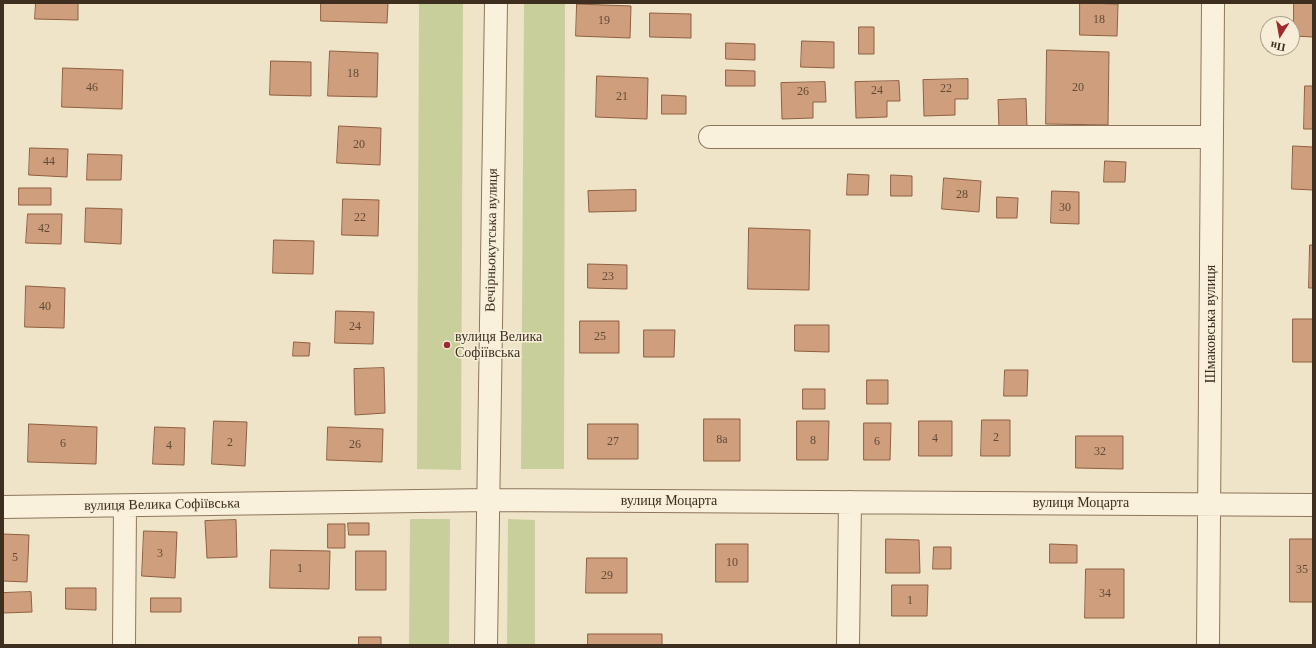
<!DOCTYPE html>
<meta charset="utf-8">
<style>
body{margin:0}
#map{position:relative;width:1316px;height:648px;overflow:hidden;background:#f0e4c8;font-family:Georgia,serif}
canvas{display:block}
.frame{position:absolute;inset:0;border:4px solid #3d2e20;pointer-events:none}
.north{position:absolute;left:1260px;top:16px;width:40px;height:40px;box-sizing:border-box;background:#f7eed8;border:1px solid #ada18e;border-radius:50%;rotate:191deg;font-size:11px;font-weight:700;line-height:16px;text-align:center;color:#3d2e20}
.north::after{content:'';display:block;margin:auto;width:14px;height:18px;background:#9e2a2b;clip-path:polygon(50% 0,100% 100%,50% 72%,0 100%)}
</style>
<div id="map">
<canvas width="1316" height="648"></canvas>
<div class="frame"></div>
<div class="north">Пн</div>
</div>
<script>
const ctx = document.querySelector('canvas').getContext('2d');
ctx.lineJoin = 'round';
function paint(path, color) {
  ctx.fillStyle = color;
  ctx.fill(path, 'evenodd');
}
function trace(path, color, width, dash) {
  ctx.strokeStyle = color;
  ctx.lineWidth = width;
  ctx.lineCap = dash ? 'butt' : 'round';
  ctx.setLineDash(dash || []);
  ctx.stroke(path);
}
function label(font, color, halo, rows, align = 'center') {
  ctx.font = font + ' Georgia,serif';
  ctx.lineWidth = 3;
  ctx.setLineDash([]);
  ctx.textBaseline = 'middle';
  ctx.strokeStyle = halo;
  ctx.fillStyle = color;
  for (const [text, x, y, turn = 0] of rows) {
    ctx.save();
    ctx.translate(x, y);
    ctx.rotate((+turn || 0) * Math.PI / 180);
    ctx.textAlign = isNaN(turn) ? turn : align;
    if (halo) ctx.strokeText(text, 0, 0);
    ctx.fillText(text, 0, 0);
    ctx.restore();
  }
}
paint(new Path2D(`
 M419,3H463L461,470L417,469Z
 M524,3H565L564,469H521Z
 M410,519H450L449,645H409Z
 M508,519L535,520V645H507Z`), '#c9cf9b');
const building = new Path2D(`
 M36,3H78V20L35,19Z
 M321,3H388L387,23L321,21Z
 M1080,3L1118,4L1117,36L1080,35Z
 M1294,3H1313V37L1294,36Z
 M577,4L631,6L630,38L576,36Z
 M650,13L691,14V38L650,37Z
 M859,27H874V54H859Z
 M802,41L834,42V68L801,67Z
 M726,43L755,44V60L726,59Z
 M1047,50L1109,52L1108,125L1046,124Z
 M330,51L378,53L377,97L328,96Z
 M271,61L311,62V96L270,95Z
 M63,68L123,70L122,109L62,107Z
 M726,70L755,71V86H726Z
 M597,76L648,78L647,119L596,117Z
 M968,79V99H955V115L924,116L923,80Z
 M899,81L900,101H887V117L856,118L855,82Z
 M825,82L826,102H813V118L782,119L781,83Z
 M1305,86H1313V129H1304Z
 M662,95L686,96V114H662Z
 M1026,99L1027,127L999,128L998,100Z
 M339,126L381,128L380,165L337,163Z
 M1293,146L1313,147V190L1292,189Z
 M30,148L68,149L67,177L29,175Z
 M88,154L122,155L121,180H87Z
 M1105,161L1126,162L1125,182H1104Z
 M848,174L869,175L868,195H847Z
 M891,175L912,176V196H891Z
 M944,178L981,181L979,212L942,209Z
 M19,188H51V205H19Z
 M636,190V211L589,212L588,191Z
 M1052,191L1079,192V224L1051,223Z
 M997,197L1018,198L1017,218H997Z
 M343,199L379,200L378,236L342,235Z
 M86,208L122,209L121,244L85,242Z
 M28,214H62L61,244L26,243Z
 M749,228L810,230L809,290L748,289Z
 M274,240L314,241L313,274L273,273Z
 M1310,245H1313V288H1309Z
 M588,264L627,265V289L588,288Z
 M26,286L65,288L64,328L25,327Z
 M336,311L374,312L373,344L335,343Z
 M1293,319H1313V362H1293Z
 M580,321H619V353H580Z
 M795,325H829V352L795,351Z
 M644,330H675L674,357H644Z
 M294,342L310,343L309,356H293Z
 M384,368L385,413L355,415L354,369Z
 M1005,370H1028L1027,396H1004Z
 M867,380H888V404H867Z
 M803,389H825V409H803Z
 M704,419H740V461H704Z
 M982,420H1010V456H981Z
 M214,421L247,422L245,466L212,464Z
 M797,421H829L828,460H797Z
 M919,421H952V456H919Z
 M864,423H891L890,460H864Z
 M29,424L97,427L96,464L28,462Z
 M588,424H638V459H588Z
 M155,427L185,428L184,465L153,464Z
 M328,427L383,429L382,462L327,460Z
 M1076,436H1123V469L1076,468Z
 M236,520L237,557L207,558L205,521Z
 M348,523H369V535H349Z
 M328,524H345V548H328Z
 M144,531L177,532L175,578L142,576Z
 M3,534L29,535L27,582L3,581Z
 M886,539L919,540L920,573H886Z
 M1290,539H1313V602H1290Z
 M716,544H748V582H716Z
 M1050,544L1077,545V563H1050Z
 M934,547H951V569H933Z
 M271,550L330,551L329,589L270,588Z
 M356,551H386V590H356Z
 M587,558H627V593H586Z
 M1086,569H1124V618H1085Z
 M892,585H928L927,616H892Z
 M66,588H96V610L66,609Z
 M31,592L32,612L3,613V593Z
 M151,598H181V612H151Z
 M588,634H662V645H588Z
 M359,637H381V645H359Z`);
paint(building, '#cf9f7d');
trace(building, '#8d5f41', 1);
const minor = new Path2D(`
 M710,137H1212
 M3,507L488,500L1313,505
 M124,645L125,506
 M486,645L496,3
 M848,645L850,502
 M1208,645L1213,3`);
trace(minor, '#8d765c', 24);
trace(minor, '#faf1dc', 22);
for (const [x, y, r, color] of [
 [447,345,4,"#9e2a2b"]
]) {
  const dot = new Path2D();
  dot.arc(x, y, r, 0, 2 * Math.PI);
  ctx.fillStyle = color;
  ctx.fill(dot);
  trace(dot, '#f7eed8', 1.5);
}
label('12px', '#624a37', null, [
 ["18",1099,20],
 ["19",604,21],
 ["18",353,74],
 ["46",92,88],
 ["20",1078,88],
 ["22",946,89],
 ["24",877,91],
 ["26",803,92],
 ["21",622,97],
 ["20",359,145],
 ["44",49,162],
 ["28",962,195],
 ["30",1065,208],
 ["22",360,218],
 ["42",44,229],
 ["23",608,277],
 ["40",45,307],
 ["24",355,327],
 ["25",600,337],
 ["2",996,438],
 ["4",935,439],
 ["8а",722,440],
 ["8",813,441],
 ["27",613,442],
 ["6",877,442],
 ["2",230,443],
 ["6",63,444],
 ["26",355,445],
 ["4",169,446],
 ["32",1100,452],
 ["3",160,554],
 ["5",15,558],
 ["10",732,563],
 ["1",300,569],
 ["35",1302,570],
 ["29",607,576],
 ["34",1105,594],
 ["1",910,601]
]);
label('14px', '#3d2e20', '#f7eed8', [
 ["Вечірньокутська вулиця",492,240,-89],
 ["Шмаковська вулиця",1211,324,-90],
 ["вулиця Моцарта",669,501],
 ["вулиця Моцарта",1081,503],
 ["вулиця Велика Софіївська",162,505,-1]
]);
label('14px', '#3d2e20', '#f7eed8', [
 ["вулиця Велика",455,337],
 ["Софіївська",455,353]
], 'left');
</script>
